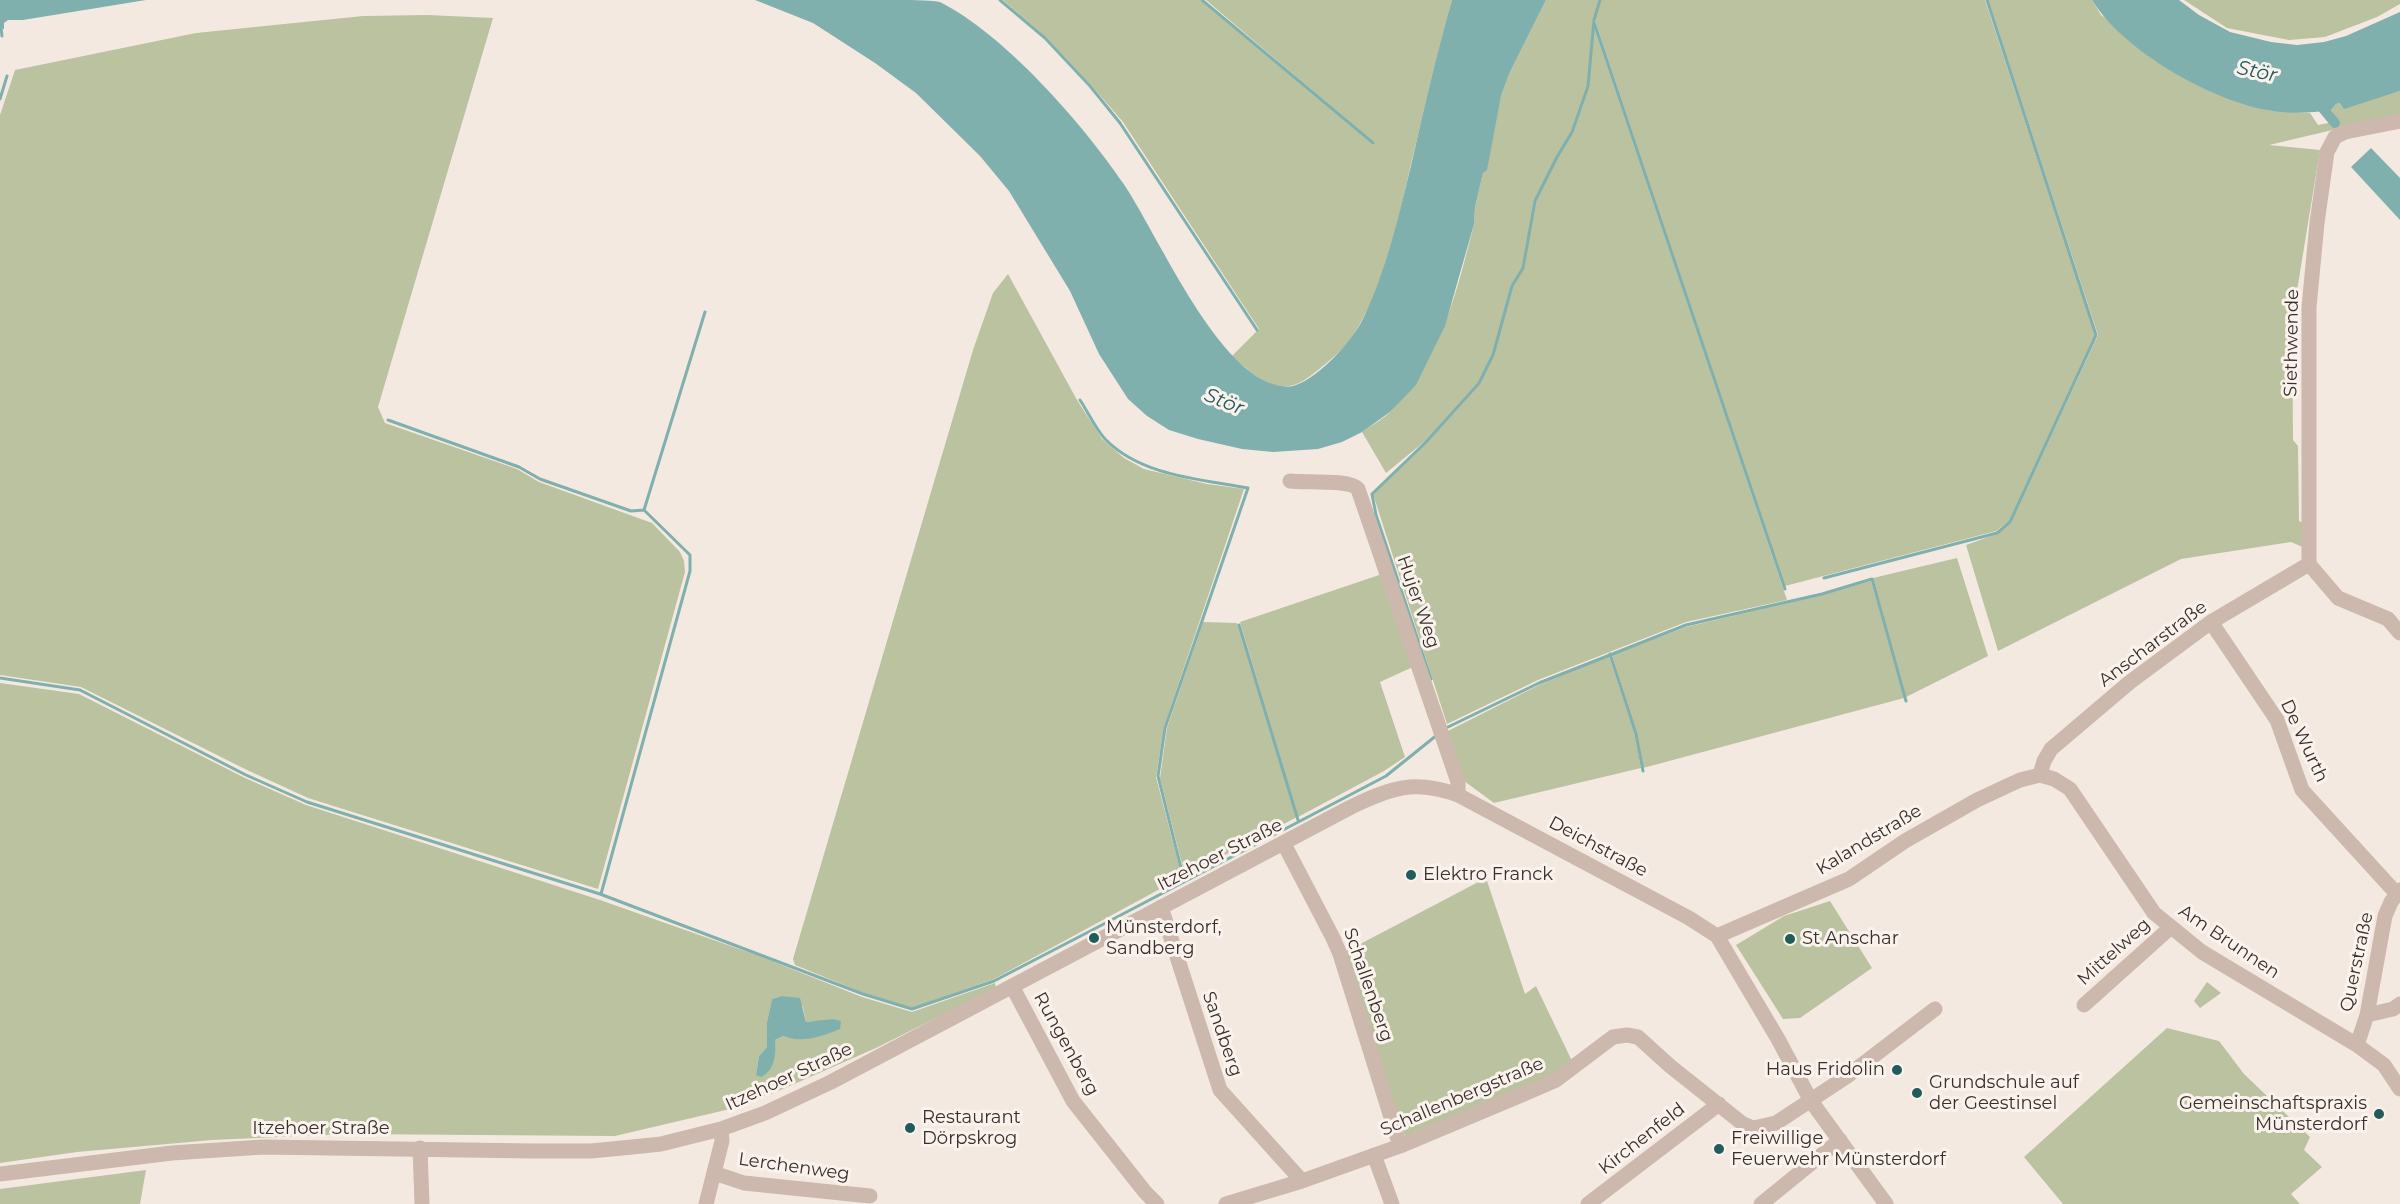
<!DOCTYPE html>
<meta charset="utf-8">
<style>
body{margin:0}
canvas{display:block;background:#f3e9e1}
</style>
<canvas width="2400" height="1204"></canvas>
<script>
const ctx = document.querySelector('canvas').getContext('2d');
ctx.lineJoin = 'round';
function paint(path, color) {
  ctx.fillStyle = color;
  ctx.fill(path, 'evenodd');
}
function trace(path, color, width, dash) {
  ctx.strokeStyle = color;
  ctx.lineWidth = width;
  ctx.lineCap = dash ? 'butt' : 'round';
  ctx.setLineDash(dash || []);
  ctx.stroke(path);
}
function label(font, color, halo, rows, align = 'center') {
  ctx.font = font + ' Montserrat,sans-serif';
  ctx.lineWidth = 6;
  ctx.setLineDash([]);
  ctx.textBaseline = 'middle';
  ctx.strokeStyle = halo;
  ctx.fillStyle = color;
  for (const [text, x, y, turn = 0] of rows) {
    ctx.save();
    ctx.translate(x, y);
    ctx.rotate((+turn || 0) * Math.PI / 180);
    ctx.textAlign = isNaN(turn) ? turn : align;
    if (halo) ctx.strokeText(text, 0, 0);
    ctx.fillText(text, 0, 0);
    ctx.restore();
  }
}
paint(new Path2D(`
 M1003,0H1200L1373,145L1374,143L1206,0H1452C1436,55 1424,111 1410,168C1397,225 1385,289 1351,338C1343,350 1329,361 1318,370C1308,378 1296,388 1282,386C1263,385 1246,368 1232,356L1259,329L1123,122L1092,86L1046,37Z
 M1546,0H1599L1593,20L1587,85L1571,131L1534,201L1522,268L1511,286L1492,355L1478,382L1424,442L1386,473L1362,432C1371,425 1384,419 1391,411C1442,354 1456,296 1474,224L1475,207L1501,96L1510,72Z
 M1601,0H1985L2095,334L2009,521L1996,531L1785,586L1595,20Z
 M1988,0H2092L2101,15L2229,98L2271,111L2310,113L2318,125L2339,121L2331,110L2336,104L2340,103L2344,108L2400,91V114L2269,145L2320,150L2292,321L2293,440L2298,446L2299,521L2305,524V548L2291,542L2181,559L1998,651L1966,545L1997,534L2011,523L2098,335Z
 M2184,0H2400V4L2377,17L2325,37L2289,40L2227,28Z
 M428,15L493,18L378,407L385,423L517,469L539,482L652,523L680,552L684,561L685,572L598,889L308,798L247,770L81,687L0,675V115L15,70L196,33L363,16Z
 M1594,24L1787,600L1686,622L1538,680L1447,724L1373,494L1425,444L1479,383L1493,356L1513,287L1523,269L1536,202L1557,157L1573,132L1588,86Z
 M1008,274L1077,400L1102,439L1124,458L1144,469L1207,484L1244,489L1164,727L1156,777L1182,877L994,979L912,1008L864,993L795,965L793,959L973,350L993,293Z
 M1957,558L1988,656L1906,697L1873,578Z
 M1385,573L1415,666L1380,682L1405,757L1384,771L1298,817L1240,622Z
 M1871,581L1904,698L1643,768L1637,734L1612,655L1686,627L1822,595Z
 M1203,622L1237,623L1297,817L1185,876L1160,778L1167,728Z
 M1609,656L1635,735L1641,768L1494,803L1460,778L1444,733L1539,685Z
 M0,683L79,694L245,778L306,805L600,900L759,956L862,997L912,1012L995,983L996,988L876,1048L776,1092L730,1109L615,1136L345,1134L212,1140L77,1152L0,1163ZM781,996L803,1007L806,1022L819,1021L775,1040V1048L756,1075L759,1056L767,1047V1022L772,999Z
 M1486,878L1525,994L1536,986L1572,1061L1551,1077L1405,1136L1343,953Z
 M1830,901L1872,968L1800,1018L1783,1019L1736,945L1784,916Z
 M2207,982L2221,993L2200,1008L2194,1001Z
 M2167,1028L2219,1041L2244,1074L2310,1137L2304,1150L2322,1167L2291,1194L2300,1204H2063L2024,1157Z
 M146,1170L140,1204H0V1189Z`), '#bac2a0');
paint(new Path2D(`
 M0,0H146L23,20H8L4,23V29H0Z
 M755,0C801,0 848,0 894,0C907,0 928,0 940,2C1004,34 1083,124 1123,183C1158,235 1213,365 1273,384C1280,386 1288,388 1296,385C1321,376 1353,340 1364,317C1388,266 1400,211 1413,157C1425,104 1437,52 1452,0H1546L1510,72L1501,96L1487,170L1483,173L1475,207L1474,224L1445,326L1416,385L1390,412L1362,432L1342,442L1318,449L1273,452L1242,449L1198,439L1169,430L1147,416L1128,399L1099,354L1070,291L1009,191L980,156L916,93L875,63L813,23Z
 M2092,0H2179L2199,15L2230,32L2271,42L2297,45L2324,42L2346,36L2400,12V91L2344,109L2340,103L2336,104L2331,110C2312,113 2292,114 2272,111C2213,102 2123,51 2092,0Z
 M2371,148L2400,178V220L2351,167Z
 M781,996L800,998L806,1022L833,1019L841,1021L840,1029C822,1036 803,1044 784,1036L775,1040C776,1055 775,1070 761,1077L756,1075L759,1056L767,1047V1022L772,999Z`), '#80b0ae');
trace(new Path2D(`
 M1000,0L1045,38L1090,86L1120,123L1257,330
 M1202,0L1373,143
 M0,19L2,36
 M1594,22L1785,589
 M0,99L7,76
 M1080,400C1088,412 1095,428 1105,439C1141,476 1200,479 1248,488L1165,728L1158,776L1184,880
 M388,420L519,467L540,479L631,511L644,510L690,555V571L601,894
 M644,510L705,312
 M1824,578L1997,533L2010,522L2096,335L1987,0
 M1239,625L1298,820
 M1610,654L1636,734L1643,771
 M0,678L80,690L246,775L307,802L600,894L863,994L912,1009L994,981L1098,927L1386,776L1437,735
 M1431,679L1376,515L1372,494L1425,443L1479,383L1493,355L1512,286L1523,268L1535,201L1557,157L1572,132L1588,86L1594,20L1600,0
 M1448,727L1539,683L1686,625L1822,594L1872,579L1906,701`), '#80b0ae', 3);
trace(new Path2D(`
 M2316,100L2335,123`), '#80b0ae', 10);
trace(new Path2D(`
 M1290,481C1305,483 1350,479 1358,489L1458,782V795
 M2309,564V307L2317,223L2327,152L2335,137L2345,132L2400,121
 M2309,564L2338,598L2388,619L2400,633
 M2211,622L2277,720L2302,790L2396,893
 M2040,775L2044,761L2051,749L2130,682L2211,622L2309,564
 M1284,844L1333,938L1340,954L1400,1146
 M1161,907L1220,1090L1302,1181
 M1717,936L1849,879L1905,841L1977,800L2020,780L2040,775L2054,779L2070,789L2154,913L2202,952L2357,1045L2384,1065L2400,1089
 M1012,986L1073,1101L1145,1192L1157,1204
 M2084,1005L2170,928
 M2367,1015L2393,1009L2400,1004
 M2357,1045L2367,1015L2385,916L2391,902L2400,890
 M420,1148L422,1204
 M1374,1155L1392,1204
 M714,1173L744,1183L870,1196
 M0,1174L172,1153L263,1147L532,1151H591L632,1147L661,1144L721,1129L765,1113L831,1082L1351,807C1391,788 1414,779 1458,795L1689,918L1717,936L1778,1039L1811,1101L1886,1204
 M706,1204L722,1141L721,1129
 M1226,1204L1302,1181L1400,1146L1519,1096L1556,1080L1613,1037L1627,1035L1638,1037L1670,1066L1743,1124L1753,1128L1776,1123L1846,1077L1935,1009
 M1588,1204L1719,1104
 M1761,1204L1840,1140`), '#ccb8ac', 15);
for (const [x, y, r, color] of [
 [1411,875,6,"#215b5b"],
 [1094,938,6,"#215b5b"],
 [1790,939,6,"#215b5b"],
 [1897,1070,6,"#215b5b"],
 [1917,1093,6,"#215b5b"],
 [2379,1114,6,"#215b5b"],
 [910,1128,6,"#215b5b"],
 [1719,1149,6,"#215b5b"]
]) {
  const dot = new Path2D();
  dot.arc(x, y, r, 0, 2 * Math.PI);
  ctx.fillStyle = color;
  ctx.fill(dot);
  trace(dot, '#faf3ed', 2);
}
label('18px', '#3a2f2b', '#faf3ed', [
 ["Siethwende",2292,343,-89],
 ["Hujer Weg",1418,602,71],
 ["Anscharstraße",2153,644,-37],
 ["De Wurth",2304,741,65],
 ["Kalandstraße",1869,840,-31],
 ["Deichstraße",1598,847,28],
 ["Itzehoer Straße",1220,855,-27],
 ["Am Brunnen",2229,942,34],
 ["Mittelweg",2114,952,-42],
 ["Querstraße",2357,962,-78],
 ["Schallenberg",1368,985,71],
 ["Sandberg",1222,1034,71],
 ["Rungenberg",1066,1044,61],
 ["Itzehoer Straße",789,1077,-25],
 ["Schallenbergstraße",1462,1097,-23],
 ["Itzehoer Straße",321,1129],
 ["Kirchenfeld",1642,1139,-38],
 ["Lerchenweg",794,1167,8]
]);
label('18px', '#3a2f2b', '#faf3ed', [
 ["Elektro Franck",1423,875],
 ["Münsterdorf,",1106,928],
 ["Sandberg",1106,949],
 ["St Anschar",1802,939],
 ["Haus Fridolin",1885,1070,"right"],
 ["Grundschule auf",1929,1083],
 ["der Geestinsel",1929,1104],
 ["Gemeinschaftspraxis",2367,1104,"right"],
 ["Münsterdorf",2367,1125,"right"],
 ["Restaurant",922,1118],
 ["Dörpskrog",922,1139],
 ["Freiwillige",1731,1139],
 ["Feuerwehr Münsterdorf",1731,1160]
], 'left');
label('italic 20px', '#215b5b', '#faf3ed', [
 ["Stör",2257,72,12],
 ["Stör",1224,402,22]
]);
</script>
